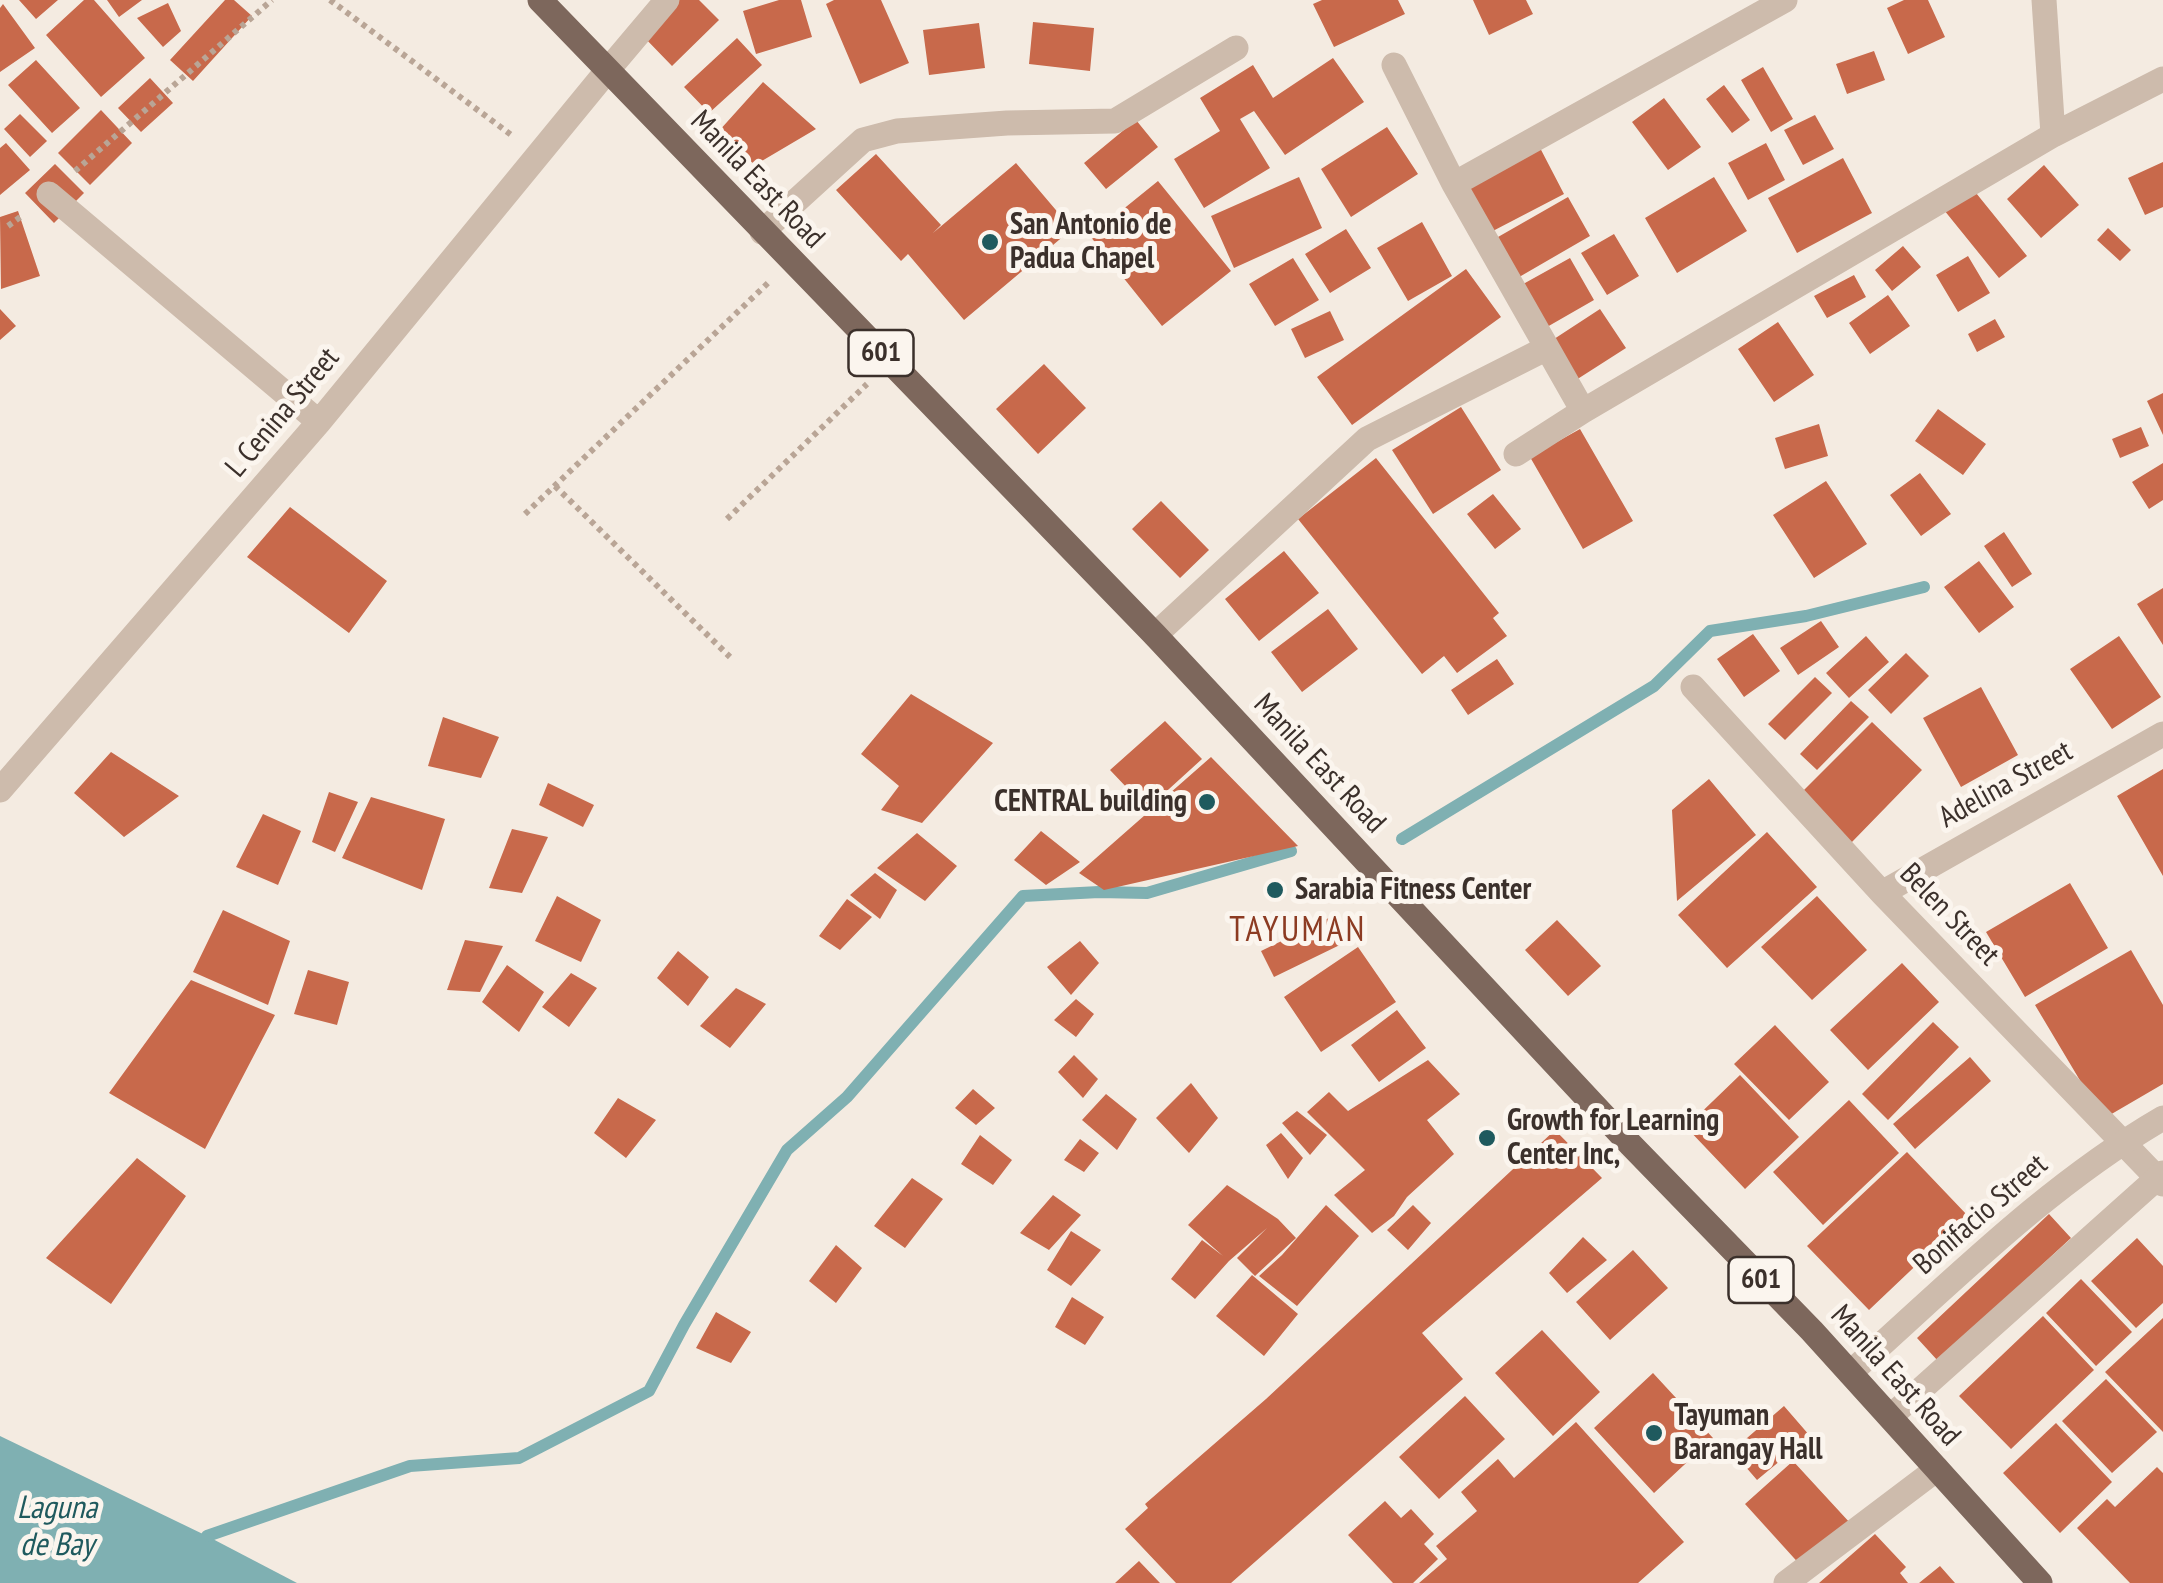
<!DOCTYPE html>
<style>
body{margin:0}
canvas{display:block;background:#f4ebe1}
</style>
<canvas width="2163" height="1583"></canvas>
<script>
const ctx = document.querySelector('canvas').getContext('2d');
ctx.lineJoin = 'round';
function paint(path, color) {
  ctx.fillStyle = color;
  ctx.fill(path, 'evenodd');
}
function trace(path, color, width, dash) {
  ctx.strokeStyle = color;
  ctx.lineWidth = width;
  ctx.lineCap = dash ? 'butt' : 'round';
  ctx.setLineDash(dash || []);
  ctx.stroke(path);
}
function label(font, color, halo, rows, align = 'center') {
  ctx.font = font + ' "PT Sans Narrow",sans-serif';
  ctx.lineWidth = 10;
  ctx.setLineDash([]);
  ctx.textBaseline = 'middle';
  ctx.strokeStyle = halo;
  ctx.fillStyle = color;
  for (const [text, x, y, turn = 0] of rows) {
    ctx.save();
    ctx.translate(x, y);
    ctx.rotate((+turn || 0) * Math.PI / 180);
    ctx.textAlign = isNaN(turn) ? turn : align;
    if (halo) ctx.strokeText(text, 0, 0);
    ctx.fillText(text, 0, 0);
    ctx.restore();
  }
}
paint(new Path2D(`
 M0,1436L207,1536L297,1583H0Z`), '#7fb0b2');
trace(new Path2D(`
 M1402,839L1654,686L1710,631L1806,616L1924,587
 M207,1536L410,1466L519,1458L649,1391L684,1325L787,1150L847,1097L1023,896L1099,892L1147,893L1291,851`), '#7fb0b2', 12);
paint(new Path2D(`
 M19,0H58L36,19Z
 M84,0H94L145,58L101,97L46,35Z
 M107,0H142L119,17Z
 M225,0H234L252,16L193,81L170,60Z
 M678,0H699L719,20L672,66L642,35Z
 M779,0H801L812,37L756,54L743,11Z
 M834,0H881L909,63L860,84L826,4Z
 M1322,0H1398L1405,14L1334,47L1313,4Z
 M1473,0H1526L1533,14L1489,35Z
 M1904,0H1928L1945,37L1908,54L1887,8Z
 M168,3L181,31L163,47L137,18Z
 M3,4L35,48L0,72V8Z
 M1033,22L1094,28L1090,71L1029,64Z
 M979,23L985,68L929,75L923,30Z
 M737,38L762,65L709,113L684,87Z
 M1874,51L1885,80L1847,94L1836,64Z
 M1333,58L1364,102L1285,155L1254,111L1240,119L1270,168L1204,208L1174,159L1220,131L1200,98L1253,65L1273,98Z
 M36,60L80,108L52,133L8,85Z
 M1763,67L1793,119L1771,132L1741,80Z
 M150,78L173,103L141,132L118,108Z
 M763,82L816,129L755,165L718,132Z
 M1724,85L1750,120L1732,133L1706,99Z
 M1664,98L1701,147L1668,170L1632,122Z
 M101,110L132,143L90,185L58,153Z
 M20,114L47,141L30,157L4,129Z
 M1815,115L1834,149L1803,165L1784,130Z
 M1136,120L1158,147L1106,189L1084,163Z
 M1387,127L1418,174L1351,217L1321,169Z
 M6,143L30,170L0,195V148Z
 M1766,143L1785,180L1748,200L1728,163Z
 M1538,144L1564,194L1489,233L1463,183Z
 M876,154L941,225L933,233L1016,163L1072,229L964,320L908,254L901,261L836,190Z
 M1843,158L1872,213L1797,253L1768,198Z
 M2163,162V207L2145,215L2128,178Z
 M55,164L84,193L54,223L25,193Z
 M2044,165L2079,205L2041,238L2007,199Z
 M1299,177L1322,228L1234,268L1211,216Z
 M1714,177L1747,231L1677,273L1645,218Z
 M1158,181L1231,271L1162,326L1090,236Z
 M1972,188L2027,256L1999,278L1944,210Z
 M1568,197L1590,236L1514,280L1491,241Z
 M18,211L40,276L1,289L0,217Z
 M1422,222L1452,276L1408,301L1377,248Z
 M2108,228L2131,250L2120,261L2097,240Z
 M1346,229L1371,268L1330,293L1305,254Z
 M1614,234L1639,276L1607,295L1581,253Z
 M1903,246L1921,267L1892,291L1875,270Z
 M1968,256L1990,293L1958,312L1936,275Z
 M1293,258L1319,300L1275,326L1249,284Z
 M1570,258L1594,300L1540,331L1516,288Z
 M1466,269L1501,317L1352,425L1317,377Z
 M1854,275L1866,297L1827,318L1814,296Z
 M1888,295L1910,326L1870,354L1849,323Z
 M0,309L16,326L0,340Z
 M1600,309L1626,348L1576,380L1551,341Z
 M1330,311L1344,340L1305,358L1291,329Z
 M1995,319L2005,337L1977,352L1968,334Z
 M1778,322L1814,375L1774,402L1738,349Z
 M1044,364L1086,408L1038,454L996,409Z
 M2163,393V435L2147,401Z
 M1461,407L1501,470L1433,514L1392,450Z
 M1938,409L1986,444L1963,475L1915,441Z
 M1819,424L1828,456L1785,469L1775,438Z
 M2141,427L2149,446L2120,458L2112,439Z
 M1580,429L1633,521L1583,549L1530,457Z
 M1376,458L1499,613L1493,618L1507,636L1457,673L1444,656L1422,674L1298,519Z
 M2163,463V500L2149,509L2132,482Z
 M1920,473L1951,514L1921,536L1890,495Z
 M1826,481L1867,544L1814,578L1773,515Z
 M1493,494L1521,529L1495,549L1467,514Z
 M1161,501L1209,550L1180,578L1132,529Z
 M290,507L387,581L349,633L247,557Z
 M2004,532L2032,574L2012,587L1984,546Z
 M1284,551L1319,593L1259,641L1225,599Z
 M1979,561L2014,607L1979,633L1944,587Z
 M2163,588V645L2137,604Z
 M1328,609L1358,649L1302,692L1271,652Z
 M1821,621L1839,647L1798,675L1780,648Z
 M1753,634L1780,671L1744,697L1717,659Z
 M1866,636L1889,662L1849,698L1826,673Z
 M2119,636L2161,697L2112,729L2070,669Z
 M1906,653L1929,676L1891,714L1868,690Z
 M1497,659L1514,684L1468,715L1451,690Z
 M1815,677L1832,693L1785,740L1768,724Z
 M1981,687L2018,755L1961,787L1923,718Z
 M911,694L993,743L922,823L881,810L899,786L861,754Z
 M1851,701L1869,717L1817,770L1800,754Z
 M443,717L499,737L481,778L428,766Z
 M1165,721L1202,759L1147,809L1110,770Z
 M1872,722L1922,770L1851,843L1800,794Z
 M111,752L179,796L124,837L74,793Z
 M1211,757L1298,846L1104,890L1079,873Z
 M2163,769V876L2117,796Z
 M1709,779L1756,835L1677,901L1672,810Z
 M548,783L594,805L583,827L539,805Z
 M329,792L358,802L335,852L312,842Z
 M371,797L445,819L422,890L342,858Z
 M263,814L301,831L278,885L236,867Z
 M512,829L548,837L522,893L489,888Z
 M1041,831L1080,862L1046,885L1014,860Z
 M1767,832L1817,887L1727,968L1678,915Z
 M917,833L957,866L925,901L877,868Z
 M875,873L897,890L880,919L850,895Z
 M2070,883L2108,948L2025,997L1986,932Z
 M557,896L601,920L581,962L535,941Z
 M1817,896L1867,950L1812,1000L1761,947Z
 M847,899L872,917L840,950L819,936Z
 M223,910L290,941L268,1005L193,972Z
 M1333,916L1346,942L1274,977L1261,951Z
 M1557,920L1601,966L1568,996L1525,950Z
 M465,940L503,946L480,992L447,990Z
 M1080,941L1099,963L1071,995L1047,967Z
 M1358,947L1396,1002L1321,1052L1284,997Z
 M2131,950L2163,1005V1084L2103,1119L2035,1005Z
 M678,951L709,977L688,1006L657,978Z
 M1902,963L1939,1002L1868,1070L1830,1030Z
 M507,965L544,992L519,1032L482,1002Z
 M308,970L349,982L337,1025L294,1014Z
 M571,973L597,988L569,1027L542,1007Z
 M191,980L275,1015L205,1149L109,1093Z
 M736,988L766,1004L730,1048L700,1026Z
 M1076,999L1094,1014L1076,1037L1054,1020Z
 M1397,1010L1426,1048L1379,1082L1351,1045Z
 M1933,1022L1959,1047L1888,1120L1862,1094Z
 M1775,1025L1829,1082L1789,1120L1734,1064Z
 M1074,1055L1098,1079L1083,1098L1058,1072Z
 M1970,1057L1991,1081L1915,1149L1893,1124Z
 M1428,1060L1460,1094L1427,1120L1454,1154L1407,1197L1394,1216L1372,1233L1334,1195L1365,1170L1307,1112L1329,1092L1348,1111Z
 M1740,1075L1799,1137L1745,1189L1686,1127Z
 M1191,1083L1218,1118L1189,1153L1156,1118Z
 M973,1089L995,1108L976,1125L955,1108Z
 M1106,1094L1137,1119L1117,1150L1082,1120Z
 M618,1098L656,1120L626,1158L594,1133Z
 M1849,1100L1899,1153L1823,1225L1773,1172Z
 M1297,1111L1327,1135L1310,1155L1282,1123Z
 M1555,1130L1602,1178L1422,1333L1463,1379L1231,1583H1176L1125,1529L1148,1508L1145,1504L1266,1399Z
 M1281,1133L1303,1158L1288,1179L1266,1145Z
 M980,1135L1012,1160L993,1185L961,1164Z
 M1080,1139L1099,1153L1084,1172L1064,1160Z
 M1907,1152L1968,1216L1869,1310L1807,1246Z
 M137,1158L186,1196L111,1304L46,1258Z
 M912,1178L943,1199L905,1248L874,1226Z
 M1227,1185L1278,1219L1296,1238L1255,1276L1237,1258L1267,1228L1229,1261L1195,1299L1171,1279L1202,1240L1223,1256L1188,1225Z
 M1053,1195L1081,1215L1049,1250L1020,1233Z
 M1326,1205L1359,1236L1297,1306L1259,1276L1282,1255Z
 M1413,1205L1431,1223L1408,1250L1387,1230Z
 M2049,1214L2071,1238L1938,1361L1917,1338Z
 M1071,1231L1101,1250L1071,1286L1047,1270Z
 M1583,1237L1607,1260L1567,1293L1549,1273Z
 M2137,1238L2163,1266V1303L2136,1328L2091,1281Z
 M836,1245L862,1268L836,1303L809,1281Z
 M1633,1250L1668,1288L1610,1340L1576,1302Z
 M1252,1275L1298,1314L1264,1356L1216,1316Z
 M2081,1279L2132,1332L2096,1366L2046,1313Z
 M1072,1297L1104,1317L1085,1345L1055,1327Z
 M716,1312L751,1332L731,1363L696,1348Z
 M2043,1316L2094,1370L2011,1449L1959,1396Z
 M2163,1318V1432L2105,1372Z
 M1542,1330L1600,1392L1553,1436L1495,1373Z
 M1653,1373L1713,1438L1654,1493L1594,1428Z
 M2106,1379L2157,1432L2112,1473L2062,1421Z
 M1465,1396L1505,1439L1439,1499L1399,1457Z
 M1784,1406L1810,1436L1757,1480L1732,1451Z
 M1576,1422L1684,1542L1638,1583H1419L1447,1559L1436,1546L1477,1511L1461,1492L1498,1459L1514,1478Z
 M2056,1423L2112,1482L2060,1533L2003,1473Z
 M1793,1461L1851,1524L1803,1568L1745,1504Z
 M2157,1467L2163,1473V1583H2130L2077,1528L2107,1499L2115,1507Z
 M1385,1501L1401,1518L1411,1509L1434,1534L1424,1544L1438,1559L1413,1583H1393L1348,1535Z
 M1875,1534L1906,1567L1900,1573L1908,1583H1819Z
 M1139,1561L1160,1583H1115Z
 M1940,1566L1955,1583H1919Z`), '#c8694b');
trace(new Path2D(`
 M330,0L514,137
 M75,171L272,0
 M8,226L23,215
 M555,486L730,657
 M525,514L768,283
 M727,519L867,384`), '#b9a596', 6, [5, 5]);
trace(new Path2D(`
 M2044,0L2053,135
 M1394,65L1454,184L1583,411
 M1454,184L1785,0
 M49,194L319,422
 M762,232L863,140L897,131L1007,123L1115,121L1236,48
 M1516,454L1583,411L2053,135L2163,79
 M1155,635L1367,439L1547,348
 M1693,687L1882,893L2163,1184
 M0,790L319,422L607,71
 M1882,893L2163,734
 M1786,1583L1937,1469`), '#cdbbac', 25);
trace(new Path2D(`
 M607,71L667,0
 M1850,1373C1950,1284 2046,1186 2163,1118
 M1890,1417L2163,1173`), '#cdbbac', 25);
trace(new Path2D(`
 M540,0L1155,635L1631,1145L1812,1331L2040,1583`), '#7d675c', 25);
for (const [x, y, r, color] of [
 [990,242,10,"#1f5a5e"],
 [1207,802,10,"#1f5a5e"],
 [1275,890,10,"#1f5a5e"],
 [1487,1138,10,"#1f5a5e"],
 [1654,1433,10,"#1f5a5e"]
]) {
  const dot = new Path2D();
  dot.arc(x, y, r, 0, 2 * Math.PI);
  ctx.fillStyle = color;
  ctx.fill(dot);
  trace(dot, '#fbf5ee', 4);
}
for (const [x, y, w] of [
 [881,353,65],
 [1761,1280,65]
]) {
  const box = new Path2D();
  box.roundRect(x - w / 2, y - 23, w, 46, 8);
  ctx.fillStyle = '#fbf5ee';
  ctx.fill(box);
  trace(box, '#3b302b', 2.5);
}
label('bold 28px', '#3b302b', null, [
 ["601",881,353],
 ["601",1761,1280]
]);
label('30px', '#3b302b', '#fbf5ee', [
 ["Manila East Road",757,180,46],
 ["L Cenina Street",283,413,-50],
 ["Manila East Road",1319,764,47],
 ["Adelina Street",2006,785,-29],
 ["Belen Street",1949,915,46],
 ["Bonifacio Street",1981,1215,-41],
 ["Manila East Road",1895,1376,48]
]);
label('bold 30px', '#3b302b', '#fbf5ee', [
 ["San Antonio de",1010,225],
 ["Padua Chapel",1010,259],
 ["CENTRAL building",1187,802,"right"],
 ["Sarabia Fitness Center",1295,890],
 ["Growth for Learning",1507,1121],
 ["Center Inc,",1507,1155],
 ["Tayuman",1674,1416],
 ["Barangay Hall",1674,1450]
], 'left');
label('italic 32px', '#1f5a5e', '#fbf5ee', [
 ["Laguna",57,1509],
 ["de Bay",57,1546]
]);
ctx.letterSpacing = '2.5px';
label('35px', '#8c3b22', '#fbf5ee', [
 ["TAYUMAN",1298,931]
]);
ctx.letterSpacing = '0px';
</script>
